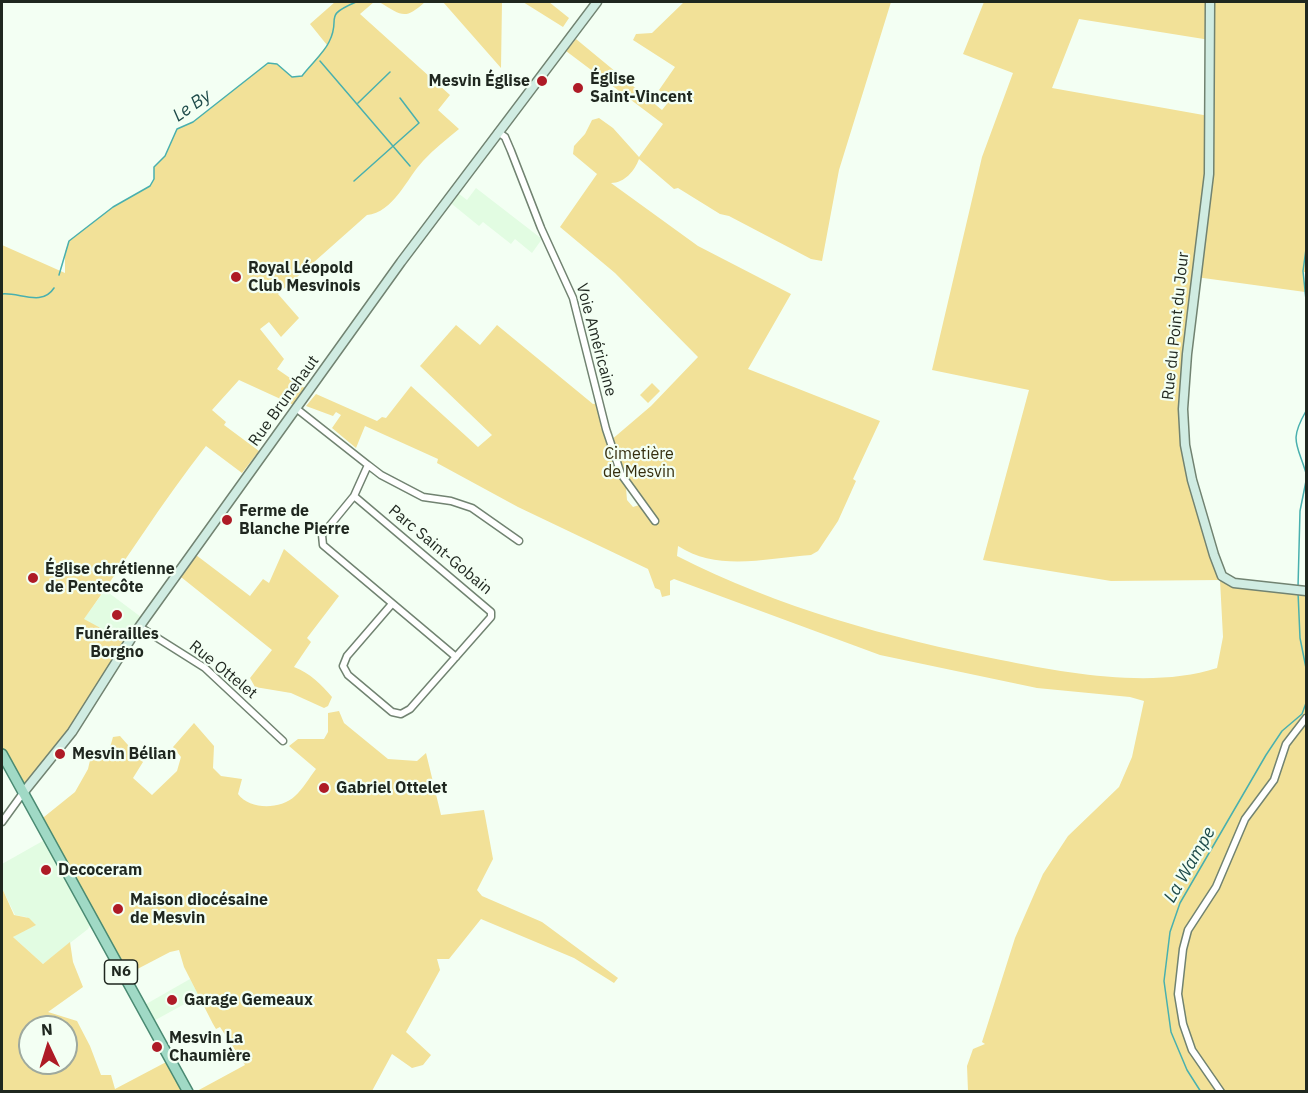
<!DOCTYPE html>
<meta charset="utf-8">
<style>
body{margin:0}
#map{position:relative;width:1308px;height:1093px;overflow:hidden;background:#f3fff3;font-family:"IBM Plex Sans",sans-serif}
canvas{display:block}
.frame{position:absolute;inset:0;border:3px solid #1f271f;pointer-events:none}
.north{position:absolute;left:18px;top:1015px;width:60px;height:60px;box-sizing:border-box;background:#f3fff3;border:2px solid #9ea99e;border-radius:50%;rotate:356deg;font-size:16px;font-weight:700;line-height:24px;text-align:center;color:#1f271f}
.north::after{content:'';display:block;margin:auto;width:21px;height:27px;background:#ae1b26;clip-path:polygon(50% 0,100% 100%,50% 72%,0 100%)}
</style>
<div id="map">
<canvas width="1308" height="1093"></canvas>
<div class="frame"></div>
<div class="north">N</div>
</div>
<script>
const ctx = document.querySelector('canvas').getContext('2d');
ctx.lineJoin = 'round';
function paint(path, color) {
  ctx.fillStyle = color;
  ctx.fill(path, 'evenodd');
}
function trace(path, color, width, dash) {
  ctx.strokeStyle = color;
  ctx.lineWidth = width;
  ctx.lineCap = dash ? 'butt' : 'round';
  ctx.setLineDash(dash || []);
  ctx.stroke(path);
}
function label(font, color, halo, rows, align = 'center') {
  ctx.font = font + ' "IBM Plex Sans",sans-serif';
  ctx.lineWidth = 4.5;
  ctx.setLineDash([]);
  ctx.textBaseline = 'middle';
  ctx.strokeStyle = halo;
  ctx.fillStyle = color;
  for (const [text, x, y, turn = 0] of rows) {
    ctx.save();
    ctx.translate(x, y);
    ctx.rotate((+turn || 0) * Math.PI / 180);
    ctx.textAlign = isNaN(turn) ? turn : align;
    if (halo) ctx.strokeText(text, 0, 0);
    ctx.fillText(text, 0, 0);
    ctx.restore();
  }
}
paint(new Path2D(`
 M476,188L542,239L532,253L515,239L511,244L483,222L479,226L447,200L454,190L467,200Z
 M105,590L145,620L128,643L83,620Z
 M48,838L93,921L88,929L43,964L13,937L35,924L26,917L15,915L2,888V864Z
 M190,979L199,996L150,1023L141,1007Z`), '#e2fce2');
paint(new Path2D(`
 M335,2H374L360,14L450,95L438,110L459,129C447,139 434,149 423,161C407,178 393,213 367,215L278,294L299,318L281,337L269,322L260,329L284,359L277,369L309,391L298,407L239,380L212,410L226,422L224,425L259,451L242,473L206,446C162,502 125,562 84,619L128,643L72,732L23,793L2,754V245L65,273V252L69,241L113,207L150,186L154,179V167L165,156L177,129L193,122L268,63L277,64L292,77L302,76L327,45L310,24Z
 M379,2H425C404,21 402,15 379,2Z
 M443,2H502L501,68Z
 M523,2H549L569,18L563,27Z
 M684,2H891L839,170L822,261L811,259L729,216L720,214L678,188L674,189L639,159C635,170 625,183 611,183L698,246L791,294L748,369L880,421L853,479L856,481L838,521L818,551L811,555C767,558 718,572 678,546L677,556C779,608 889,638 1001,660C1066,673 1153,689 1217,668L1223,637L1220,580L1111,581L983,560L1029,390L932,370L982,157L1013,73L963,54L984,2H1306V272H1303L1305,292L1196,277L1184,384V430L1192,480L1219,570L1227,580L1234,583L1306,591V1091H1224C1203,1062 1181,1033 1180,995C1180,981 1187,962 1183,950C1168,1003 1189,1049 1221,1091H968L967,1066L973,1049L985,1044L982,1042L1015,938L1043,874L1068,836L1119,787L1132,757L1144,701L1130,697L1037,688L880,655L674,579L670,581V595L662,597L660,590L655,588L648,569L518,507L437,463L438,459L365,426L356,448L332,428L341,415L336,412L333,416L306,406L316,394L377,421L382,417L386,418L411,386L478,447L492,435L420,366L456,325L480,345L497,325L593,404L599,403L610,441L651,406L698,357L615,273L560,227L597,174L573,154L574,146L585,134L592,120L599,118L613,128L639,157L663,124L566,51L576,39L662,110L670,100L659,90L675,67L633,40L636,34L652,33ZM1079,19L1210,40L1209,116L1052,88ZM616,460L629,485L639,491L637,493L645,503L633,507L627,500L626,488Z
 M652,383L660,391L648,403L640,395Z
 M284,549L339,596L307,638L311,642L294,667C310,673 321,684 332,697L328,706L324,708L291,693L255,687L250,678L272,650L181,577L196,555L250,596L263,579L269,583Z
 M339,711L344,723L388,759L417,761L426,753L441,815L484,810L493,859L477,890L482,896L542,922L618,978L614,983L574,958L481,919L449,959H437L440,970L406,1032L431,1055L423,1065L412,1068L392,1054L372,1091H197L245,1065L220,1027L216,1029L213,1024L184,967L179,950L170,952L124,976L39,821L75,792L88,769L91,756L109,751L113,737L120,736L143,762L133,778L152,795L177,771L181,757L173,747L194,723L214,746L213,768L221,776L242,779L238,794C250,810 280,810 295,796C303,789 309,778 316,769L289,746L298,739H324L328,732V713Z
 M2,888L14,915L29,918L36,925L13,937L43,964L70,942L73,962L83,987L48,1012L77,1021L90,1046L101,1075H111L115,1089L170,1060L188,1091H2ZM30,1027H66V1063H30Z`), '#f2e198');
trace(new Path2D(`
 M320,61L410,166
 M358,103L390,72
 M354,181L419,123L400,98
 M1306,249L1303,271L1306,300
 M59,275L69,241L113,207L150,186L154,179V167L165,156L177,129L193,122L268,63L277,64L292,77L302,76C310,65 324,53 329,42C342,17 321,17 356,2
 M2,294C19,292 42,307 54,288
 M1306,411C1289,441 1297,443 1306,473
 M1298,587L1300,511L1306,481
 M1298,592L1300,638L1306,668
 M1201,1092L1187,1070L1171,1032L1164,981L1170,932L1180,903L1266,755L1282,731L1302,714L1306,703`), '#49b0ae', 1.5);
const street = new Path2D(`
 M498,132L505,137L511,151L541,228L573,298L606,429L621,474L655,521
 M297,409L368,465L354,496L322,535L323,545L456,657
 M368,465L381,475L423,497L451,501L472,508L519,541
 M354,496L491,612V617L410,709L401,714L392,712L348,675L343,666L347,656L391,605
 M140,627L205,668L283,741
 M2,822L23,793
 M1221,1092L1192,1050L1183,1024L1178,994L1183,949L1188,930L1216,887L1245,819L1274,780L1286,744L1306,718`);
const secondary = new Path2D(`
 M1210,2L1209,174L1187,354L1183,409L1185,445L1192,480L1214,555L1222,576L1234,583L1306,591
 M23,793L72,732L132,637L401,262L597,2`);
const primary = new Path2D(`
 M2,754L188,1092`);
trace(street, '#718371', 9);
trace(secondary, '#718371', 11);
trace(primary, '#4a8a72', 12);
trace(street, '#fff', 6);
trace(secondary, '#d0ece2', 8);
trace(primary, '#a0d9c5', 9);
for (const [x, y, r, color] of [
 [542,81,6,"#ae1b26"],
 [578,88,6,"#ae1b26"],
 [236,277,6,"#ae1b26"],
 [227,520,6,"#ae1b26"],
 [33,578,6,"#ae1b26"],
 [117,615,6,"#ae1b26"],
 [60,754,6,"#ae1b26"],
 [324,788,6,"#ae1b26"],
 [46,870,6,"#ae1b26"],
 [118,909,6,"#ae1b26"],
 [172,1000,6,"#ae1b26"],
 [157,1047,6,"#ae1b26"]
]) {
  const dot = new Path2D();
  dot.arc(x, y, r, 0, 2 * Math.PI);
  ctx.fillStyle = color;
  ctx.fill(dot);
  trace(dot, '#f3fff3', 2);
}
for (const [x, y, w] of [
 [121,972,33]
]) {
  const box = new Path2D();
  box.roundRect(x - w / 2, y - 12, w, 24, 4.5);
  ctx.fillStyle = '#f3fff3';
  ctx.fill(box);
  trace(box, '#1f271f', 1.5);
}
label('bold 15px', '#1f271f', null, [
 ["N6",121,972]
]);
label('bold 16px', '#1f271f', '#f3fff3', [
 ["Église",590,79],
 ["Saint-Vincent",590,97],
 ["Mesvin Église",530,81,"right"],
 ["Royal Léopold",248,268],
 ["Club Mesvinois",248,286],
 ["Ferme de",239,511],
 ["Blanche Pierre",239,529],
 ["Église chrétienne",45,569],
 ["de Pentecôte",45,587],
 ["Funérailles",117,634,"center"],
 ["Borgno",117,652,"center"],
 ["Mesvin Bélian",72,754],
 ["Gabriel Ottelet",336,788],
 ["Decoceram",58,870],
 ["Maison diocésaine",130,900],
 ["de Mesvin",130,918],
 ["Garage Gemeaux",184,1000],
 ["Mesvin La",169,1038],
 ["Chaumière",169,1056]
], 'left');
label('16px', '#1f271f', '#f3fff3', [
 ["Rue du Point du Jour",1176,326,-84],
 ["Voie Américaine",596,340,75],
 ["Rue Brunehaut",284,401,-54],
 ["Parc Saint-Gobain",440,550,40],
 ["Rue Ottelet",223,670,39]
]);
label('16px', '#352e0d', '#f3fff3', [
 ["Cimetière",639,454],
 ["de Mesvin",639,472]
]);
label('italic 18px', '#1e4b4a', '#f3fff3', [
 ["Le By",192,106,-35],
 ["La Wampe",1190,865,-60]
]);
</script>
